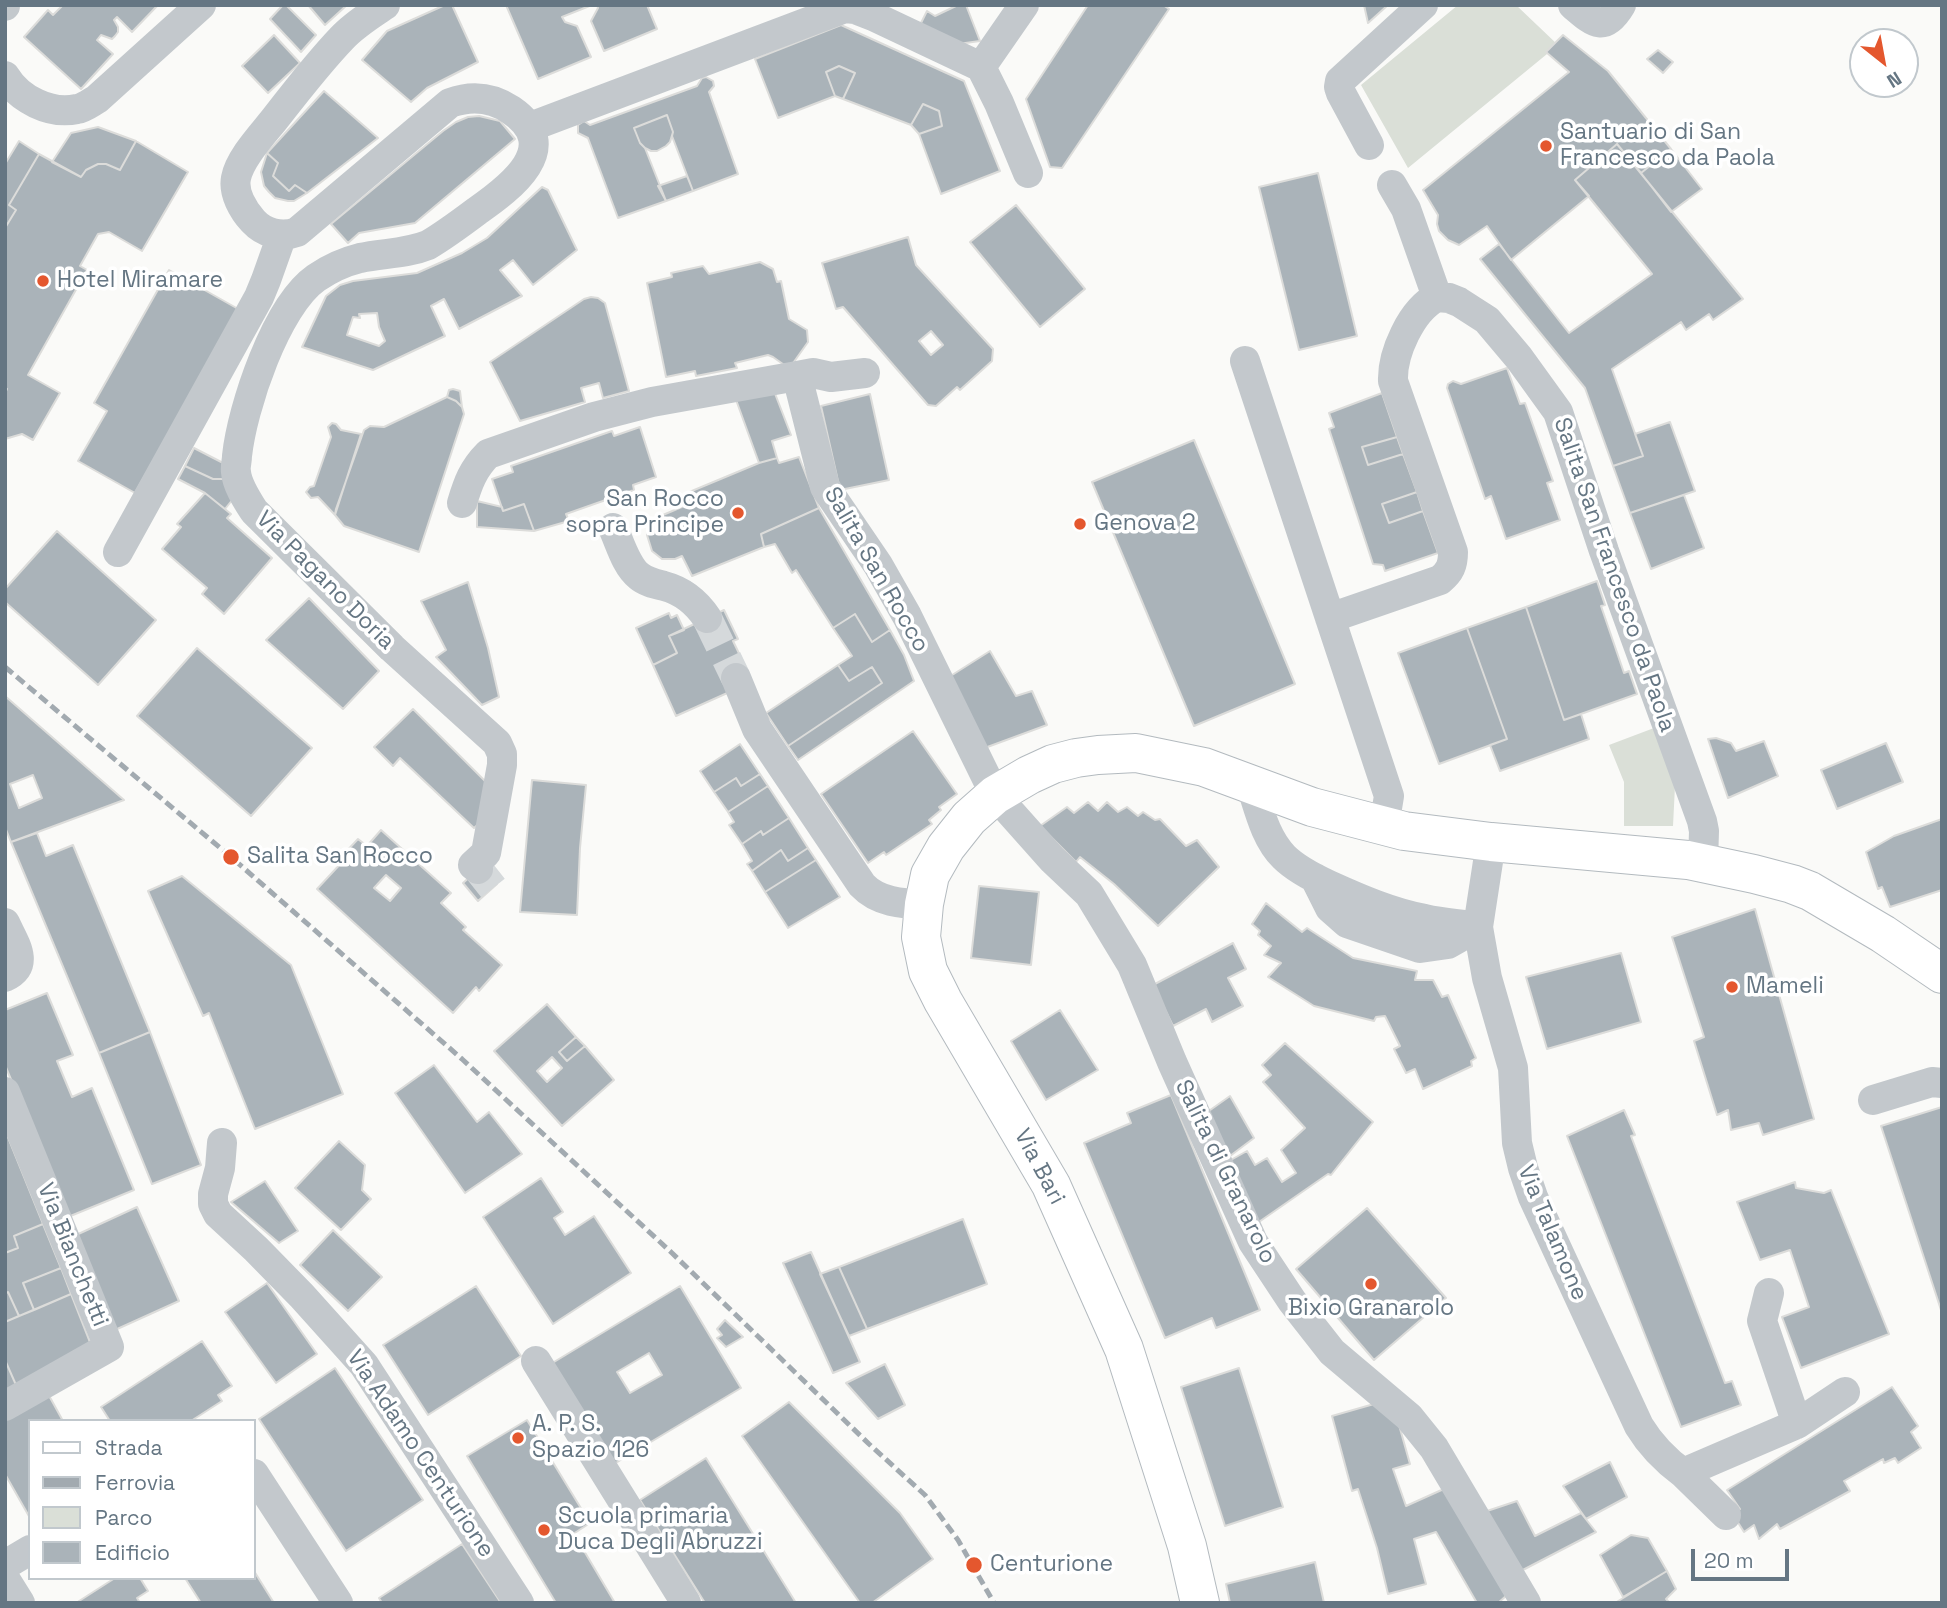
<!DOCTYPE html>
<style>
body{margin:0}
#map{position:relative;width:1947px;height:1608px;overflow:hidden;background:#fafaf8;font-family:"Space Grotesk",sans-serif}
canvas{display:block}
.frame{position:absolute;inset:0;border:7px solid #657683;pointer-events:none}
.legend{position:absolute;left:28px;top:1419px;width:228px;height:161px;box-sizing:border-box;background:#fff;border:2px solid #c1c8cd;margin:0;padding:9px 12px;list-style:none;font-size:21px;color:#657683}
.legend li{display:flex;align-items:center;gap:14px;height:35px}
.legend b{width:35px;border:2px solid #c1c8cd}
.north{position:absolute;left:1849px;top:28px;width:70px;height:70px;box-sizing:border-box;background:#fff;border:2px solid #c1c8cd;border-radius:50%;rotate:149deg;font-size:19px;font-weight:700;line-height:28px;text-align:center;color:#657683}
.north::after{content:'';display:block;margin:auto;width:24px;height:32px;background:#e4572e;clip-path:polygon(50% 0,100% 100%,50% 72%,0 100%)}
.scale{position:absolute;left:1691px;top:1549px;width:98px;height:32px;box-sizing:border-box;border:4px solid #657683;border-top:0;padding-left:9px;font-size:21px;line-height:24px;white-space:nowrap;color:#657683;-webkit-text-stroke:5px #fff;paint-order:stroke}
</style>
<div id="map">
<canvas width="1947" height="1608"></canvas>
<div class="frame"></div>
<ul class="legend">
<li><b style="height:9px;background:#fff"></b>Strada</li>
<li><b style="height:9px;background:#a2aab0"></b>Ferrovia</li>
<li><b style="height:19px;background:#dadfd7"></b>Parco</li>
<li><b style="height:19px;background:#aab3b9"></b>Edificio</li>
</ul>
<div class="north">N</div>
<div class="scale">20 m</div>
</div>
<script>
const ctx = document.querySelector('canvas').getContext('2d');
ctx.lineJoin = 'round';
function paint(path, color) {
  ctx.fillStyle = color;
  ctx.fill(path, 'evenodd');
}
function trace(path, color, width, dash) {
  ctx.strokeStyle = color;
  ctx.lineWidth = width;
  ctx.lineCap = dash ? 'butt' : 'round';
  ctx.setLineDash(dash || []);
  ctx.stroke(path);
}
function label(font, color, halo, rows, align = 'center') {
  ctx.font = font + ' "Space Grotesk",sans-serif';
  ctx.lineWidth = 7;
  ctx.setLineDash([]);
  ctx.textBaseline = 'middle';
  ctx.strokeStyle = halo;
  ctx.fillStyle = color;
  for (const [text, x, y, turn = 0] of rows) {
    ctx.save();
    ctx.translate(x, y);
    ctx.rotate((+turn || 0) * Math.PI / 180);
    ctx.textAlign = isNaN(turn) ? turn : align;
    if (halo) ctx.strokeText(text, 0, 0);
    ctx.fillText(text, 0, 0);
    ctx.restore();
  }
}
paint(new Path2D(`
 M1458,5H1516L1558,45L1408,168L1361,85Z
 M1654,728L1675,786L1673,826H1624V782L1609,745Z`), '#dadfd7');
const building = new Path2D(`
 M63,5H158L132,32L117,17L114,20L118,27V32L115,36L112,39L101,35L97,40L113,54L81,89L24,37L48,10L53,15Z
 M283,5H286L316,35L301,52L270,19Z
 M308,5H347L325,25Z
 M445,5H452L478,62L427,88L411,102L362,60L387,31Z
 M506,5H592L562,17L565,22L577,26L591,57L538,79Z
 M597,5H647L657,29L604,51L591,21L598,8Z
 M958,5H966L980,41L958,44L919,27L927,11L935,16Z
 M1088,5H1163L1169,9L1062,168L1050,167L1026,99Z
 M1364,5H1388L1368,23Z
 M841,25L964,81L1000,171L941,194L919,134L942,126L939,111L923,104L911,125L843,99L855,73L839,66L826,72L835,96L778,118L755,59Z
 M274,35L300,63L268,93L242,66Z
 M1563,35L1608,71L1671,149L1641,173L1617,144L1575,180L1589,196L1511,260L1487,226L1459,245L1448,240L1439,231L1437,224L1438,215L1423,190L1569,72L1546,52Z
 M1658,50L1673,62L1663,73L1647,59Z
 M839,66L855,73L843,99L835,96L826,72Z
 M706,77L713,81L714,86L709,92L738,174L693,191L672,136L673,132L667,115L634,128L640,143L645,148L666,201L618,218L588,138L578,133V125L584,121L590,125L697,86L702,78Z
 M324,91L378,138L307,193L295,185L289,191L273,176L278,163L267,153Z
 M923,104L939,111L942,126L919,134L911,125Z
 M667,115L673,132L670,142L666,146L657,151H651L645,148L640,143L634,128Z
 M479,116L500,121L515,139L415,223L359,233L348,243L331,224L443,131L456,122L468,117Z
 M98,127L136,141L120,170L106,164H98L86,170L81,177L52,162L71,133Z
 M19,141L39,154L9,205L16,210L5,228V164Z
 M136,141L188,172L142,251L109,232L98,234L80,266L87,270L28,375L60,393L33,440L22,434L5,439V393L7,389L5,388V228L16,210L9,205L39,154L81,177L86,170L98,164H106L120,170Z
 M1617,144L1743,299L1713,320L1709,314L1686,330L1681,322L1612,369L1643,456L1613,466L1585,388L1480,259L1499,244L1569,333L1652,274L1575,180Z
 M1671,149L1702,189L1671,212L1641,173Z
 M267,153L278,163L273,176L289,191L295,185L307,193L294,201H288L275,198L269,192L264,186L261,172Z
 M1318,173L1357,336L1299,350L1259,187Z
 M687,176L693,191L666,201L658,186Z
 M542,187L548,190L577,250L533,285L513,260L500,270L522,296L459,329L444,299L431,306L445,336L373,370L302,347L326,296L340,285L353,281L417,273L462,253L487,238ZM377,313L379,327L385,341L379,346L347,335L353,317L360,318L359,314Z
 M1016,205L1085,289L1040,327L970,242Z
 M908,237L916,265L993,349L992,361L960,390L957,387L936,406L928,405L843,307L836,309L822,263ZM931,331L943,345L931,355L919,341Z
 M760,262L773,269L777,282L781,281L789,319L807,330L808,342L791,366L787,367L773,357L768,355L735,363L737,368L696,376L695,371L666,377L647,283L672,277L671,273L703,266L709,274Z
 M169,270L240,310L135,493L78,461L107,411L94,403Z
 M591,297L598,298L605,303L629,391L603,398L599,383L581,388L585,402L520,421L490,362L584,299Z
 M1507,368L1520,404L1525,403L1553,481L1547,483L1560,520L1506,539L1491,496L1485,499L1447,388L1448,384L1453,381L1461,384Z
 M453,389L460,391L462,407L456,401L447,397L449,390Z
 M774,391L791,435L772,441L777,458L759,463L735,397Z
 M1382,393L1397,437L1362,447L1368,465L1403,454L1417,492L1382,504L1389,523L1423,511L1438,553L1385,571L1383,565L1373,564L1329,429L1334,427L1329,413Z
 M870,394L889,480L840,490L821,406Z
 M447,397L456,401L462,407L464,414L419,552L344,526L335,515L336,509L364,430L370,426L384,427Z
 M1670,422L1695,491L1630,513L1613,466L1643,456L1635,434Z
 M332,423L336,424L341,430L361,434L335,515L318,497L311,498L306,492L310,487L314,486L331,437L328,427Z
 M640,427L656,477L633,485L634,490L566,514L569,521L534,531L524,504L503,511L492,479L513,472L511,466L612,431L614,436Z
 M1397,437L1403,454L1368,465L1362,447Z
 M1194,440L1295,684L1194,726L1092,482Z
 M194,448L227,465V479H213L185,466Z
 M799,457L819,508L761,534L764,547L692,576L682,556L675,559H662L652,551L647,535L650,524L656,518L691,503L687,493L759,463L777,458L779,463Z
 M185,466L213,479H227L233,499L225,509L205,493L178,479Z
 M1417,492L1423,511L1389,523L1382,504Z
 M205,493L231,514L227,518L272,558L224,614L202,594L207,588L162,549L181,527L177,524Z
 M1684,495L1704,548L1651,569L1630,513Z
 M477,501L502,507L503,511L524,504L534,531L477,527Z
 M819,508L890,630L872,642L855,614L833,628L796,570L792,573L775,544L764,547L761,534Z
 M57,531L156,620L98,685L5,602V589Z
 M1597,581L1605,605L1601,606L1624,673L1629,671L1637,694L1564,720L1526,607Z
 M468,582L488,648L499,697L482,705L436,657L446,650L421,601Z
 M309,598L379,671L343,709L266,640Z
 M1526,607L1564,720L1581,714L1589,739L1500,771L1490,745L1507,739L1467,628Z
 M724,610L738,639L733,641L748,672L734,690L676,716L653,665L677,653L669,636Z
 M669,613L671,618L677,615L684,630L669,636L677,653L653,665L636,628Z
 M855,614L872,642L890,630L904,655L914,681L798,760L788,746L882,683L872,667L849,681L838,665L852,656L833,628Z
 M1467,628L1507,739L1439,764L1398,653Z
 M197,648L312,748L251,816L137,716Z
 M990,651L1016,696L1032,691L1047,725L982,749L949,677Z
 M838,665L849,681L872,667L882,683L788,746L766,713Z
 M5,696L124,800L11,842L5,827ZM33,775L42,798L19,808L10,784Z
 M413,709L491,787L483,820L474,828L400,758L393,766L374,747Z
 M913,731L957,794L939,807L941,810L929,820L932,824L886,855L884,852L868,863L821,794Z
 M1716,738L1731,743L1736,751L1764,741L1778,776L1728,798L1708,739Z
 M1886,743L1903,782L1837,809L1821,770Z
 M740,744L760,774L741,786L736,778L714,792L700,771Z
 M760,774L768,786L728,812L714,792L736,778L741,786Z
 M532,780L586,785L580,848L577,915L520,912Z
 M768,786L789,818L763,835L761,831L742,844L729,825L734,822L728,812Z
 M1088,802L1098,811L1107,802L1118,812L1127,807L1138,816L1143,812L1155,820L1160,819L1186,846L1197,840L1219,867L1158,926L1114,884L1080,857L1076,862L1040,826L1067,807L1074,813Z
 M789,818L808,848L788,861L781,850L752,871L747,864L752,861L742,844L761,831L763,835Z
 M1942,819V890L1890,907L1882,887L1878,889L1866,852L1894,836Z
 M381,830L451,893L441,903L466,927L463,930L502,965L479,991L476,987L453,1013L317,889L344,860L341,857L358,839L367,846ZM386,875L401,888L390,901L374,888Z
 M37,833L46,856L73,845L150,1032L99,1053L11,842Z
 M808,848L816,860L765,892L752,871L781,850L788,861Z
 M816,860L840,897L788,928L765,892Z
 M482,866L497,884L478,901L463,883Z
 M182,876L291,965L343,1094L255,1129L209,1013L203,1016L148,891Z
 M979,886L1039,892L1031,965L971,958Z
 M1266,903L1302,932L1307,928L1353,958L1417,971L1415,980H1433L1442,997L1448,995L1451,1002L1476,1058L1471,1061L1472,1066L1423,1089L1415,1069L1406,1073L1394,1049L1400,1046L1385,1016L1376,1017L1374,1021L1314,1006L1268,977L1281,963L1264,955L1271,946L1258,935L1260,931L1252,924Z
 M1755,909L1814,1119L1763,1135L1759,1123L1731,1130L1728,1110L1717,1115L1694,1041L1704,1037L1672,937Z
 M1233,943L1246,969L1228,978L1243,1006L1212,1022L1206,1009L1173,1026L1153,985Z
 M1621,953L1641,1022L1547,1049L1526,977Z
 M47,993L73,1055L57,1061L72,1097L92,1088L134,1190L68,1217L5,1065V1010Z
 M547,1004L576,1037L559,1052L567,1061L585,1046L614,1080L562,1126L494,1051ZM552,1057L562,1068L547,1082L537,1071Z
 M1060,1010L1098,1070L1046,1100L1011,1041Z
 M150,1032L201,1165L152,1184L99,1053Z
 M576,1037L585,1046L567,1061L559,1052Z
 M1285,1043L1373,1122L1331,1175L1328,1174L1256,1224L1229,1161L1247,1151L1255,1165L1267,1158L1282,1182L1296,1173L1281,1150L1305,1128L1263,1082L1271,1075L1262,1065Z
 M434,1065L477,1122L489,1112L522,1154L465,1193L395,1093Z
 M1171,1095L1260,1310L1216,1328L1212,1318L1165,1338L1084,1143L1131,1123L1127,1113Z
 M1230,1096L1254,1138L1230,1156L1206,1113Z
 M1942,1107V1309L1941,1310L1881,1126Z
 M1624,1110L1635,1135L1631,1136L1725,1383L1732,1381L1741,1405L1681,1427L1567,1136Z
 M5,1130L43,1224L14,1236L18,1248L5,1253Z
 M339,1141L365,1165L362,1190L371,1199L341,1230L295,1188Z
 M541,1178L563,1212L554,1218L565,1235L594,1216L631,1273L553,1324L483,1217Z
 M265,1181L298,1231L279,1243L231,1202Z
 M1795,1182L1796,1188L1824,1193L1831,1190L1889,1334L1801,1368L1782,1317L1809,1307L1790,1250L1760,1260L1737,1202Z
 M137,1207L179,1301L115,1330L74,1236Z
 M1367,1208L1446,1298L1374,1360L1296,1269Z
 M963,1219L987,1284L867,1329L839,1267Z
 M43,1224L61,1268L23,1283L34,1310L19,1316L8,1292L5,1294V1253L18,1248L14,1236Z
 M333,1230L382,1277L348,1311L300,1265Z
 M811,1252L860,1362L833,1373L783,1263Z
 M839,1267L867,1329L849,1336L820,1274Z
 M61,1268L71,1294L34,1310L23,1283Z
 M267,1283L317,1354L276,1383L225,1312Z
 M476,1286L521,1356L428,1415L383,1345Z
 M680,1286L741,1388L609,1467L549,1365ZM649,1353L662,1375L630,1393L617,1372Z
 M8,1292L19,1316L5,1322V1294Z
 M71,1294L91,1345L16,1385L5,1360V1322Z
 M725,1320L743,1337L726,1347L717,1338L722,1335L717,1329Z
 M202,1341L232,1386L218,1395L222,1401L191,1421H110L101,1407Z
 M5,1360L16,1385L5,1391Z
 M885,1364L905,1405L878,1419L846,1383Z
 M335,1368L423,1500L346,1551L259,1419Z
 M1239,1368L1283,1507L1225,1526L1181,1387Z
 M1892,1387L1918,1426L1911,1432L1921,1448L1898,1463L1895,1458L1884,1463L1883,1459L1844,1481L1850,1491L1780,1529L1777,1524L1759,1539L1754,1525L1744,1532L1732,1513L1740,1509L1727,1490Z
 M47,1392L63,1421H30V1518L5,1474V1416Z
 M789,1402L900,1513L933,1559L872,1603H860L742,1436Z
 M1374,1404L1399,1425L1410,1464L1393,1469L1406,1506L1446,1488L1506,1596L1498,1603H1477L1436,1532L1414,1539L1426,1584L1388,1594L1377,1548L1358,1489L1352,1491L1332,1416Z
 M527,1420L590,1523L567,1538L570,1543L577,1539L615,1603H556L467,1456Z
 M706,1458L796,1603H705L640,1500Z
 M1610,1462L1627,1497L1586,1519L1563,1486Z
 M1517,1501L1535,1536L1581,1513L1596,1532L1517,1573L1484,1512Z
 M1631,1535L1648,1538L1667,1571L1623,1597L1600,1555Z
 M462,1544L501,1603H382L379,1598Z
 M1315,1562L1324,1603H1230L1226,1584Z
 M254,1571L274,1603H201L185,1578H254Z
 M1667,1571L1676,1589L1666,1599L1670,1603H1615Z
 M115,1578H140L148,1591L137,1598L140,1603H76Z`);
paint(building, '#aab3b9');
trace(building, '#dcdcda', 2);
trace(new Path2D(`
 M707,618L736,678
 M478,869L493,888`), '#d5d9db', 30, [30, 15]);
const secondary = new Path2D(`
 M1200,1603L1187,1546L1124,1349L1051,1185L943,1001L928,971L921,937L924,904L930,875L946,847L969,818L995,795L1029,775L1053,764L1076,758L1098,755L1136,753L1204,767L1312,807L1404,831L1491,842L1688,860L1754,874L1792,884L1810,891L1883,934L1942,974`);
trace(secondary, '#b3babf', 40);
trace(new Path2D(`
 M385,5C370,15 354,25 342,38C319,62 298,89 277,116C265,132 240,157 236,178C233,193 243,210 253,221C264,233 281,238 297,232L450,103C472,95 492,97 511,110C565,147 510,188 477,211C461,223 445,235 428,245C406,254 383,253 360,258C344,262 329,269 316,278C276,306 242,408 237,456C237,461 235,467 236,472C237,485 247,500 254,511L392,648L497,743L502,754V765L486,853L473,865L478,869
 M1573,5C1593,22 1604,34 1621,5
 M5,6V5
 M981,67L999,103L1028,173
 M5,76C19,99 50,115 77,109C84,108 90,103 97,99L201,5
 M530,127L845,8L855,9L873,16L981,67L1024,5
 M1369,145L1341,93L1339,87L1340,81L1423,5
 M1392,185L1406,209L1437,297L1449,298L1459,302L1487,320L1519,358L1558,412L1604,551L1702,821L1704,831L1703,863
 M1245,361L1389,796L1384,826
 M797,376L813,373L831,377L865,373
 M462,503C468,483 473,469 488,454L594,417L652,402L797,376L825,487L878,565L907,616L995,795L1052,859L1089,894L1132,965L1172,1062L1253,1242L1292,1301L1332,1352L1409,1417L1434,1448L1526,1603
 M613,528C620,543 626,566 639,576C646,582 656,584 664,586C683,591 697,603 707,618
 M118,552L259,297L266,280L282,235
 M1330,618L1440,580C1450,572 1453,565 1453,552L1393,381C1392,354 1411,310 1437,297
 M736,678L757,729L862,885C878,902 902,904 924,904
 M1251,785C1259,809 1265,838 1284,857C1296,869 1314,878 1329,885C1360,899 1392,913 1425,919C1442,923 1460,924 1478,927
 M1491,842L1478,927L1487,978L1513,1068L1517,1143L1523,1168L1533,1197L1639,1426C1650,1444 1665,1460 1683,1473L1797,1424L1762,1321L1769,1293
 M1315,878L1330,908L1347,923L1420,948L1448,944L1478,927
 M5,923C14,943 31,965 5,977
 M5,1092L109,1347L5,1406
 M1873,1100L1932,1082L1942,1083
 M222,1143L220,1168L213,1194V1204L218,1214L256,1249L302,1296L364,1365L519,1603
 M536,1361L686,1603
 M1797,1424L1845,1392
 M1683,1473L1726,1515
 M254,1474L338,1603
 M5,1565L30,1550
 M5,1579L20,1603`), '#c3c8cc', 30);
trace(secondary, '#fff', 38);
trace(new Path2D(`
 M5,667L231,857L462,1059L672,1253L869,1444L925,1495L958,1540L994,1603`), '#a2aab0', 5, [10, 5]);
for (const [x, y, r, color] of [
 [1546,146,7,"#e4572e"],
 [43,281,7,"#e4572e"],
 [738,513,7,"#e4572e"],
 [1080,524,7,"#e4572e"],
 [231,857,9,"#e4572e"],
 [1732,987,7,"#e4572e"],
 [1371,1284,7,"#e4572e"],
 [518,1438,7,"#e4572e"],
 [544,1530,7,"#e4572e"],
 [974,1565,9,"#e4572e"]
]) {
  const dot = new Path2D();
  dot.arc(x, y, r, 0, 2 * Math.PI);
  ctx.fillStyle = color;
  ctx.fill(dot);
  trace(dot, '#fff', 2.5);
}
label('23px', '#657683', '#fff', [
 ["Santuario di San",1560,133],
 ["Francesco da Paola",1560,159],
 ["Hotel Miramare",57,281],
 ["San Rocco",724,500,"right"],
 ["sopra Principe",724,526,"right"],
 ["Genova 2",1094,524],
 ["Salita San Rocco",247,857],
 ["Mameli",1746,987],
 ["Bixio Granarolo",1371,1309,"center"],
 ["A. P. S.",532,1425],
 ["Spazio 126",532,1451],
 ["Scuola primaria",558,1517],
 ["Duca Degli Abruzzi",558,1543],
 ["Centurione",990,1565]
], 'left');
label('23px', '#657683', '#fff', [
 ["Salita San Rocco",876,570,60],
 ["Salita San Francesco da Paola",1614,575,71],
 ["Via Pagano Doria",325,581,45],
 ["Via Bari",1039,1167,62],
 ["Salita di Granarolo",1225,1172,64],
 ["Via Talamone",1552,1233,67],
 ["Via Bianchetti",72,1255,68],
 ["Via Adamo Centurione",420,1454,56]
]);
</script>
